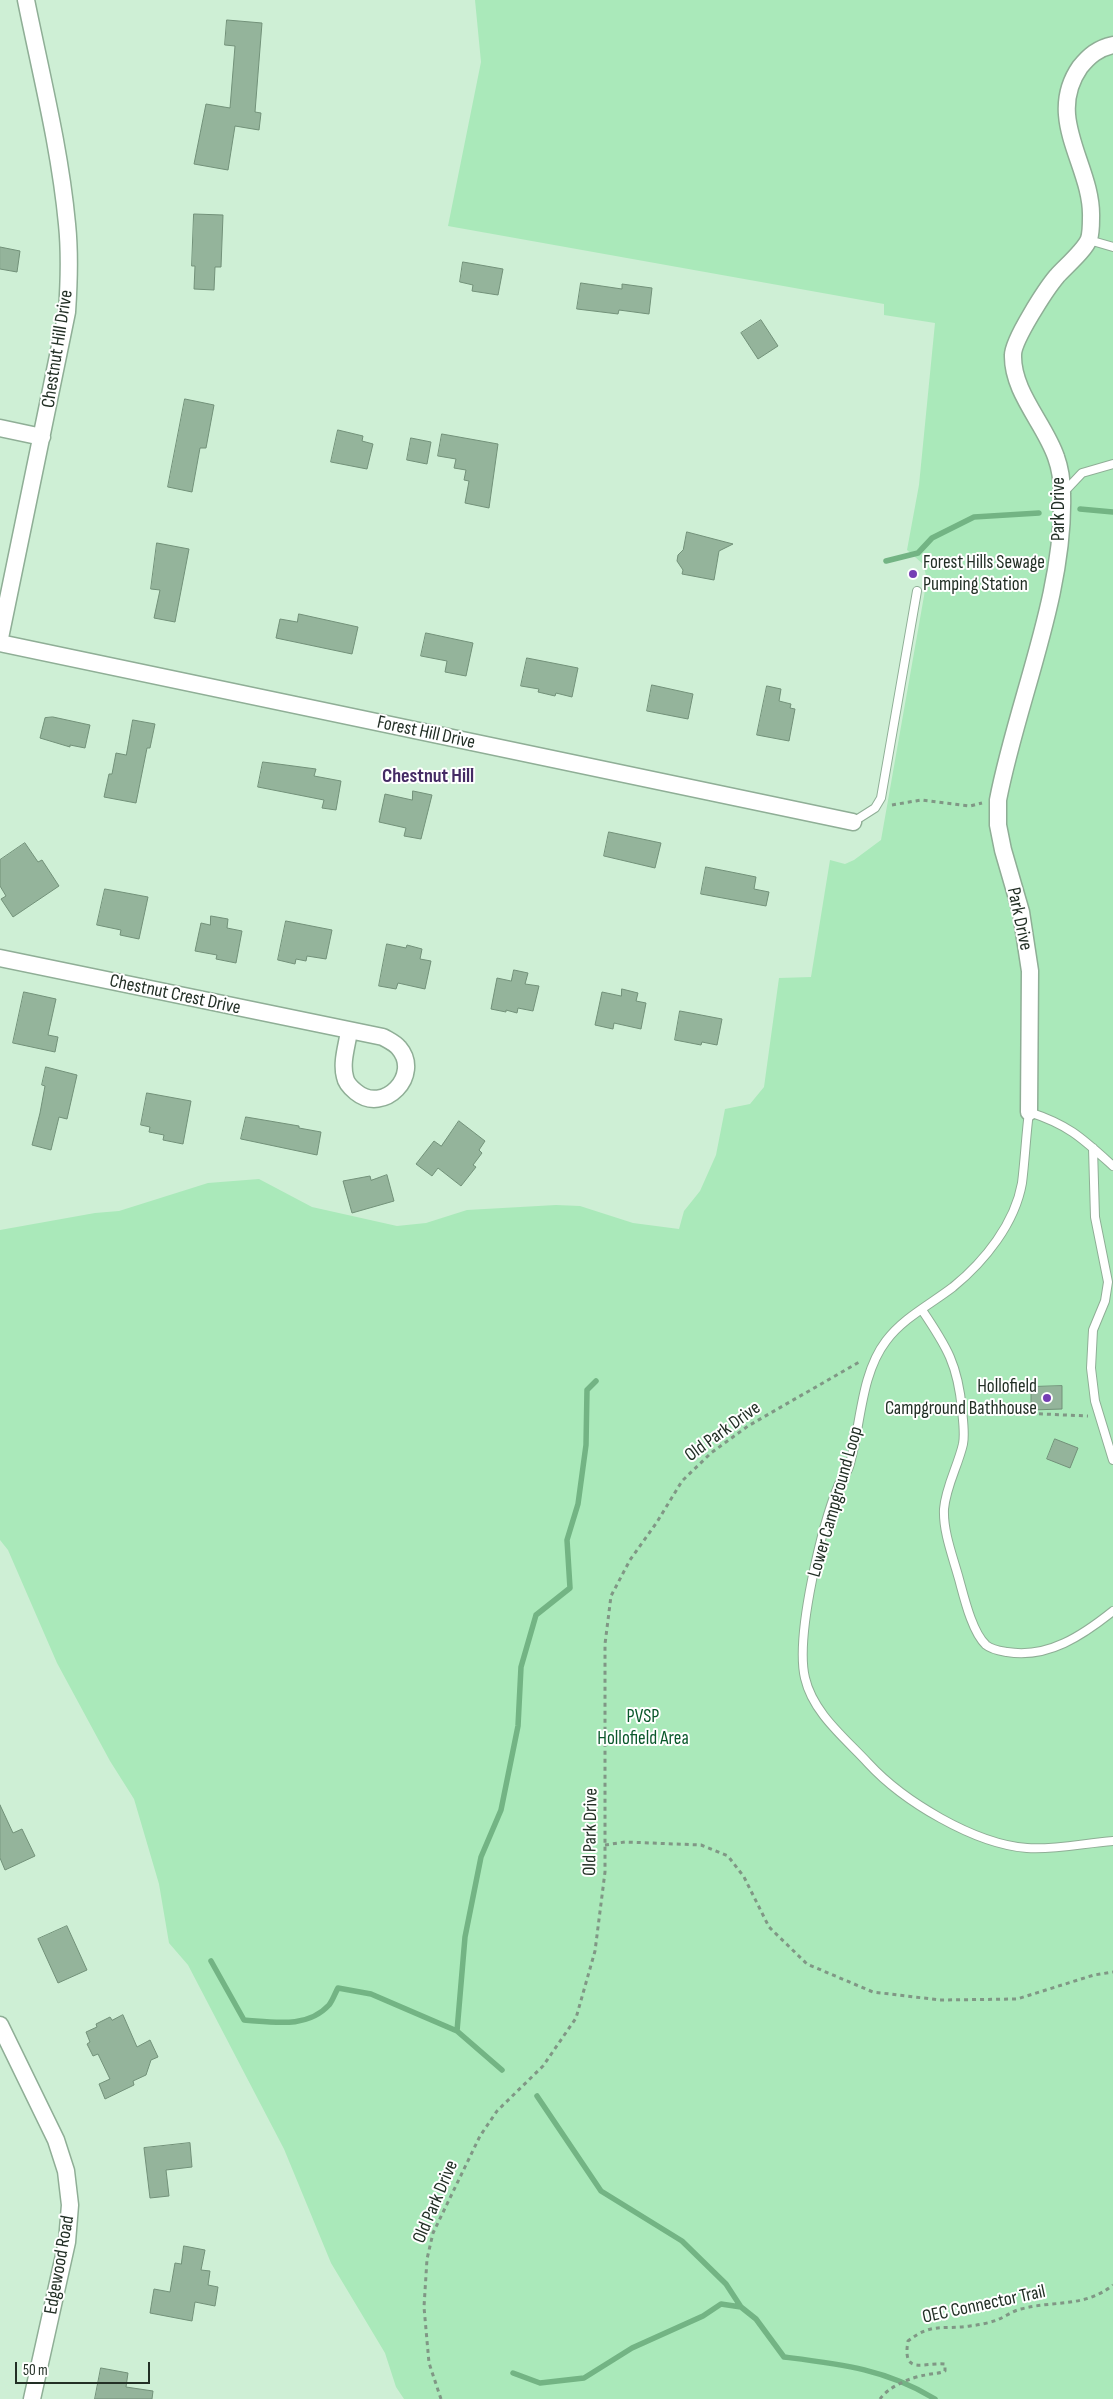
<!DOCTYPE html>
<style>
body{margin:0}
#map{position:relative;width:1113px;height:2399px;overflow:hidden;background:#ceefd5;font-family:"Sofia Sans Condensed",sans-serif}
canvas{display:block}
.scale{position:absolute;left:15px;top:2362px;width:135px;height:22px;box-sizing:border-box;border:2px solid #222f25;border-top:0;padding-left:6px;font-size:15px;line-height:18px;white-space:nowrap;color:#222f25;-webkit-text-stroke:4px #fff;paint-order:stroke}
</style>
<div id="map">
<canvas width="1113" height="2399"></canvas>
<div class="scale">50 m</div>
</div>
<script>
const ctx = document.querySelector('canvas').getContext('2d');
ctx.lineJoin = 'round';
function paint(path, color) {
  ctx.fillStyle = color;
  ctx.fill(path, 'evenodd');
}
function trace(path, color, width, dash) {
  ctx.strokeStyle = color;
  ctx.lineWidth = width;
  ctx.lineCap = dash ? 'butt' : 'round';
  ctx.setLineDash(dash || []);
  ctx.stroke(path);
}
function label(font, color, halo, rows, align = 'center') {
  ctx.font = font + ' "Sofia Sans Condensed",sans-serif';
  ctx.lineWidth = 4;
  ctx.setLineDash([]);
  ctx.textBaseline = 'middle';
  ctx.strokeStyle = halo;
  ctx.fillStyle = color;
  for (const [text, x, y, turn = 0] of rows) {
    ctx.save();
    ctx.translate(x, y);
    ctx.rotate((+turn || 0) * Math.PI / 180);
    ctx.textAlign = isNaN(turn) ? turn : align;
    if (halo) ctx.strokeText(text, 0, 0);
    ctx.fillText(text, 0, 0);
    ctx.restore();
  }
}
paint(new Path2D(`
 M475,0H1113V2399H404L396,2387L385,2353L331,2263L284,2149L188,1965L169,1943L159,1884L134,1799L110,1761L57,1663L8,1550L0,1540V1230L95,1213L119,1211L208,1183L259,1179L312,1207L397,1226L426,1223L467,1210L556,1205L580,1206L633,1223L679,1229L684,1211L700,1191L716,1155L725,1109L750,1104L764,1087L779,978L811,977L830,860L845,864L854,860L881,840L927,579L923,564L907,550L919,485L935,323L884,315V304L448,226L481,62Z`), '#aae9ba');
trace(new Path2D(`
 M1080,509L1113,512
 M886,561L918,553L932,538L974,517L1039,513
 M211,1961L244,2020C273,2022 307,2029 329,2005C333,2000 335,1993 338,1988L371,1994L457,2031L502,2070
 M457,2031L465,1937L481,1857L501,1810L518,1726L521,1667L536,1615L570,1588L567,1540L578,1504L586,1445L587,1390L596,1381
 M537,2096L601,2191L682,2241L726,2284L741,2307
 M513,2373L540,2383L584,2378L632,2348L703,2316L721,2304L741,2307L756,2319L784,2357C840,2364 886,2369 935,2399`), '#73b484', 5.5);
const building = new Path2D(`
 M227,20L262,23L255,112L261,113L259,130L235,126L228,170L194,164L206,104L230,108L235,46L225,45Z
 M194,214L223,215L221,267H215L214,290L194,289L195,266H192Z
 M0,247L20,251L17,272L0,269Z
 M463,262L503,269L498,295L472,291L473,285L460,282Z
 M581,283L622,289V284L652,288L649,314L619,310L618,314L577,309Z
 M761,320L778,346L758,359L741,333Z
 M185,399L214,405L206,448H200L192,492L168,487Z
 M338,430L363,436L362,441L373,444L367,469L331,462Z
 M442,434L498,444L489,508L465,503L469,481L464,480L466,470L454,468L456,459L438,456Z
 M411,438L431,442L427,464L407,460Z
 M687,532L733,544L719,551L714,580L682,574L683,570L677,561L678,555L683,550Z
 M157,543L189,549L175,622L154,618L160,590L151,589Z
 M299,614L358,627L352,654L276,638L280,619L297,622Z
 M426,633L473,643L466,676L445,672L447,661L421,656Z
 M527,658L578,668L572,697L556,693L555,696L538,692L539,689L521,686Z
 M652,685L693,694L688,719L647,711Z
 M767,686L781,689L779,701L791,704L790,708L795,709L789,741L757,735Z
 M53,717L90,725L85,748L70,745V747L40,738L45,718Z
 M133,720L155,724L150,748H147L136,803L104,797L109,774H112L116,753L126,755Z
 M263,762L316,769L314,776L341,781L336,810L322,808L324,800L258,787Z
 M413,791L432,795L421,839L404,836L406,828L379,822L385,794L412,800Z
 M609,832L661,843L655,868L604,856Z
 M25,843L38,862L42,860L59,886L13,917L1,899L6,896L0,886V860Z
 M706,867L756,877L754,889L769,892L766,906L701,894Z
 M105,889L148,897L139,939L120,935L121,930L97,925Z
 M211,916L228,919L227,928L242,931L236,963L216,959L217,955L195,951L201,923L210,925Z
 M286,921L332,930L326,959L307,956L306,961L296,959L295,964L278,960Z
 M387,944L406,948L407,945L422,949L420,959L431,961L425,989L398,983L396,989L379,986Z
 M514,970L528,973L525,984L539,986L533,1011L518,1008L517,1013L506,1010V1012L491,1009L497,978L511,981Z
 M622,989L638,993L636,1001L646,1003L641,1029L614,1023L613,1029L595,1025L602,992L621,996Z
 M24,992L56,999L48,1035L58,1037L55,1052L13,1043Z
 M680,1011L722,1019L717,1045L702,1042L701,1045L675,1040Z
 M46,1067L77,1075L67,1119L59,1117L51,1150L32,1145L40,1113L45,1086L42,1085Z
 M147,1093L191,1101L183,1144L163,1140L164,1135L149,1132L150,1127L141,1125Z
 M246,1117L299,1126V1128L321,1132L317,1155L241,1139Z
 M459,1121L485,1141L479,1150L482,1153L473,1165L476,1167L461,1186L438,1168L432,1176L416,1164L434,1141L441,1146Z
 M387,1175L394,1201L352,1213L343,1181L370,1176L371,1180Z
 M1062,1386V1409L1031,1410V1387Z
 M1055,1439L1078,1448L1070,1468L1047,1459Z
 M0,1805L13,1833L22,1829L35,1856L5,1870L0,1858Z
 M67,1926L87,1970L58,1983L38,1939Z
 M123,2015L137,2047L150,2040L158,2057L151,2060L146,2075L133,2081L134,2085L105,2099L99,2084L110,2079L98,2054L93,2056L87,2044L90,2042L86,2032L97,2027L96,2024L110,2017L112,2020Z
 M190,2143L192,2167L166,2170L169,2196L150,2198L144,2148Z
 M184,2246L205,2250L201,2270L210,2271L208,2285L218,2287L215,2306L195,2302L192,2321L150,2313L154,2289L170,2292L175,2263L181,2264Z
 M101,2368L128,2373L126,2387L153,2391L152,2399H95Z`);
paint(building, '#94b49b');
trace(building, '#729179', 1);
const service = new Path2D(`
 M1089,240L1113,247
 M1064,492L1082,473L1113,464
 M853,822L875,808L881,798L917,591
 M1093,1148L1095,1217L1108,1282L1105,1301L1093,1330L1091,1368L1095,1401L1113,1460
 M1113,1166C1082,1138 1069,1125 1029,1112C1026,1135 1025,1159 1022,1183C1015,1223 985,1261 953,1287C931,1304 903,1318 886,1341C860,1375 861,1427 849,1467C847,1473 842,1478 839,1484C822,1525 795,1636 805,1678C813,1713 845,1738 868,1763C903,1801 974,1844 1027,1848C1055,1850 1085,1843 1113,1841
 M922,1310C947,1347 958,1365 962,1410C963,1420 965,1434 963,1444C958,1466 946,1486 944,1509C943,1532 953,1557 959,1579C964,1597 972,1632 986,1645C992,1650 1001,1651 1007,1652C1048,1659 1083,1635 1113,1611`);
const minor = new Path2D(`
 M0,428L42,437
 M0,638L67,312C69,283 70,253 67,224C60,149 41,74 26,0
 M0,643L853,822
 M0,958L383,1037C388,1040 395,1043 399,1048C422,1075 384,1115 356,1092C351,1088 346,1083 345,1077C341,1062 347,1046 349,1031
 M1029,1112L1030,971L1021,912L1003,850L998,825V800C1017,701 1065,595 1062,494C1062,482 1060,468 1056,457C1045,424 1012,392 1013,355C1013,340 1046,289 1057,276C1065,267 1085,250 1089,239C1091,233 1091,224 1091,218C1093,166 1044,119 1080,67C1089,56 1098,48 1113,45
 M0,2025L56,2140L66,2171L70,2205L67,2242L32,2399`);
trace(service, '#8fae96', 10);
trace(minor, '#8fae96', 19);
trace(new Path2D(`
 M892,805L921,800L970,806L982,803
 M975,1411L1088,1416
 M605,1845L625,1842L701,1845L728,1856L744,1877L769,1927L807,1964L873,1992L940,2000L1017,1999L1094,1975L1113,1972
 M441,2399L429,2363L424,2307L427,2259L433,2233L480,2136L497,2111L543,2066L576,2018L595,1951L605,1872V1644L611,1596L630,1560L657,1522L682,1481L711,1453L748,1426L861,1361
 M880,2399C888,2387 911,2377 926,2375C933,2373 939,2374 945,2371V2364C923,2362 902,2376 908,2341C932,2322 944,2330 970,2326C979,2325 989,2323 997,2320C1005,2317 1012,2311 1021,2309C1055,2300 1084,2308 1113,2285`), '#809785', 3, [4, 4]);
trace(service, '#fff', 8);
trace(minor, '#fff', 16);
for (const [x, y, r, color] of [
 [913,574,5,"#753eb4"],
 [1047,1398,5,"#753eb4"]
]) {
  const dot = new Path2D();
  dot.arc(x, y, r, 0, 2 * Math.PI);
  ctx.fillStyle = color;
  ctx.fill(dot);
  trace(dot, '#fff', 2);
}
label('19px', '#222f25', '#fff', [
 ["Chestnut Hill Drive",58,349,-81],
 ["Park Drive",1059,509,-90],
 ["Forest Hill Drive",426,733,12],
 ["Park Drive",1019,919,78],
 ["Chestnut Crest Drive",175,995,12],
 ["Old Park Drive",723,1432,-36],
 ["Lower Campground Loop",836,1502,-74],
 ["Old Park Drive",591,1832,-89],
 ["Old Park Drive",436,2202,-67],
 ["Edgewood Road",60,2265,-80],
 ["OEC Connector Trail",984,2305,-12]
]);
label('19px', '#222f25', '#fff', [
 ["Forest Hills Sewage",923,563],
 ["Pumping Station",923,585],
 ["Hollofield",1037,1387,"right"],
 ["Campground Bathhouse",1037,1409,"right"]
], 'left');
label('19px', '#0a582b', '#fff', [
 ["PVSP",643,1717],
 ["Hollofield Area",643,1739]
]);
label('bold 20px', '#452b65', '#fff', [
 ["Chestnut Hill",428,777]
]);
</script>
